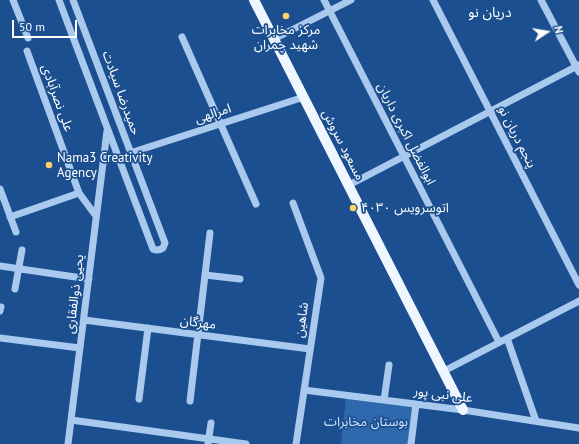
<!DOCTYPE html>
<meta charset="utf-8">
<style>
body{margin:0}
#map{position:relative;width:579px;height:444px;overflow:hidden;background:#1b4f8f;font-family:"PT Sans",sans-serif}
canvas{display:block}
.north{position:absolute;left:527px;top:12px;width:40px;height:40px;-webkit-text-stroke:3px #1b4f8f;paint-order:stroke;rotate:78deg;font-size:11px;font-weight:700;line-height:16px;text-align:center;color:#fff}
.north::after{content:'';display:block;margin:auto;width:14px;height:18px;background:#fff;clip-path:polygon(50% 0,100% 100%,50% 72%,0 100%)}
.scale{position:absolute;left:12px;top:20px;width:65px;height:18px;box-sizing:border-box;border:2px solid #fff;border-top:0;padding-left:5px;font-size:12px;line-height:14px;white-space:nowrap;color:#fff;-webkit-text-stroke:3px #1b4f8f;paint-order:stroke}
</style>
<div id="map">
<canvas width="579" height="444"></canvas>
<div class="north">N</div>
<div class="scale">50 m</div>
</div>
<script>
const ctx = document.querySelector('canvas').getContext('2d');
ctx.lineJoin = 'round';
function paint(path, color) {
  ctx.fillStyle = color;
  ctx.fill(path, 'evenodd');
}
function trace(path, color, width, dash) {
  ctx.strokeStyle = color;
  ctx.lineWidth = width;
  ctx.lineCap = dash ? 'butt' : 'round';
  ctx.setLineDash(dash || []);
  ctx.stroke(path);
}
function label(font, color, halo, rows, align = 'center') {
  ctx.font = font + ' "PT Sans","Noto Sans Arabic",sans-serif';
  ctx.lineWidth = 3.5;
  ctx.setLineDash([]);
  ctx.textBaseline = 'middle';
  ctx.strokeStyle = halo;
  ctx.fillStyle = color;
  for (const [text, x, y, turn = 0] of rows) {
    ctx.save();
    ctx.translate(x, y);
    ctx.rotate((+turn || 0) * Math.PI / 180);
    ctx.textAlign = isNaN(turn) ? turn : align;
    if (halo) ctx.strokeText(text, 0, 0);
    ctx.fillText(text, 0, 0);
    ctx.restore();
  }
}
paint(new Path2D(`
 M346,397L413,407L408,444H341Z`), '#2e69ad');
trace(new Path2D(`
 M13,0L28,38
 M59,0L153,249C157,251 160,250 163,248L165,243L73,0
 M324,0L499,342
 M433,0L579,285
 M541,0L579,72
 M182,37L256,204
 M274,39L351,0
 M27,51L79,193L96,216
 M130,153L304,97
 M349,185L579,65
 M0,189L16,232
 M293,203L321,278L296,444
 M10,217L79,193
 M0,266L89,279
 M205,275L240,279
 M15,289L22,250
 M0,311L1,307
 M84,320L310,349
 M0,338L80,348
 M507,338L536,421
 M444,371L579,301
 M304,390L463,410L579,428
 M139,399L148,328
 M384,400L389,365
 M190,401L210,233
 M71,420L246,444
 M68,444L107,131
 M208,444L211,423
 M411,444L416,404`), '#a9c9ee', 7);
trace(new Path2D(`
 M254,0L463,410`), '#f0f6ff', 10);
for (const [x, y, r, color] of [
 [286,16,4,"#ffd166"],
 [49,165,4,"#ffd166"],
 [353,208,4,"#ffd166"]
]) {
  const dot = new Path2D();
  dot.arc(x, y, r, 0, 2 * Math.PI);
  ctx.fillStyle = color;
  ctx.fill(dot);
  trace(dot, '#1b4f8f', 1.5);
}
label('13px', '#fff', '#1b4f8f', [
 ["مرکز مخابرات",286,30,"center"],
 ["شهید چمران",286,45,"center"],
 ["Nama3 Creativity",57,158],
 ["Agency",57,173],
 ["اتوسرویس ۴۰۳۰",361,208]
], 'left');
label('13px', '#fff', '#1b4f8f', [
 ["حمیدرضا سیادت",121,93,70],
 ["علی نصرآبادی",57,98,70],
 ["امرالهی",213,114,-18],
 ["ابوالفضل اکبری داریان",406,134,63],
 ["پنجم دریان‌ نو",517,137,63],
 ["مسعود سروش",343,145,63],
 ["یحیی ذوالفقاری",75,294,-83],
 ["شاهین",302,320,-82],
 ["مهرگان",198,323,7],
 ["علی نبی پور",443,395,7]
]);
label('13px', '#cfe3fa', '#1b4f8f', [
 ["بوستان مخابرات",366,422]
]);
label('14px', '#fff', '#1b4f8f', [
 ["دریان نو",490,13]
]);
</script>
